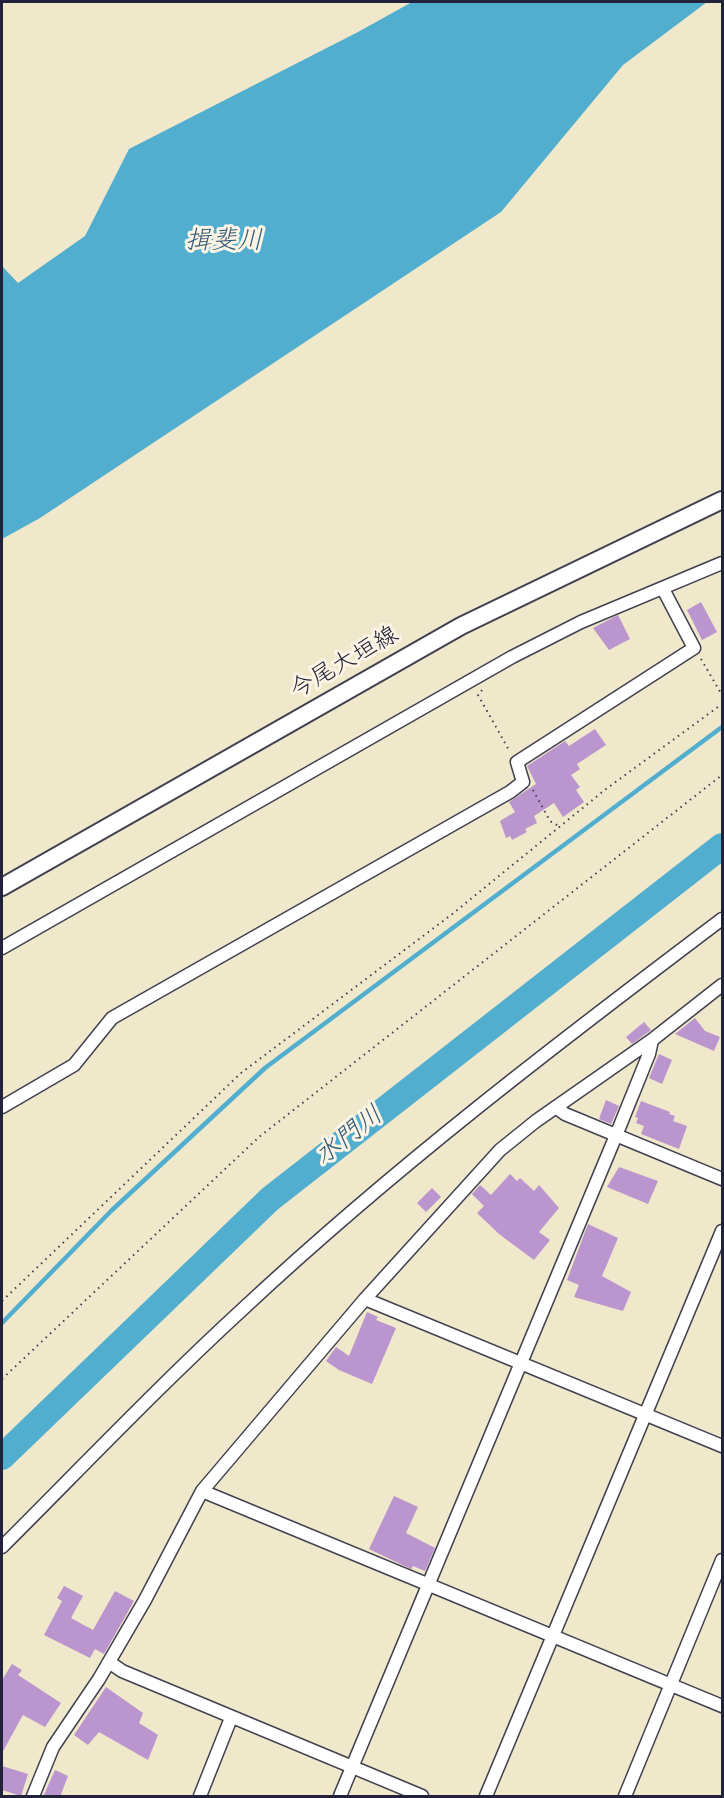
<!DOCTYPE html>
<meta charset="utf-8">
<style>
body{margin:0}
#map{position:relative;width:724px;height:1798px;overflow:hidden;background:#efe8cb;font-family:Mynerve,sans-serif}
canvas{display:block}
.frame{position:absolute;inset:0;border:3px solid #22223b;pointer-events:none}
</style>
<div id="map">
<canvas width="724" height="1798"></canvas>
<div class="frame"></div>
</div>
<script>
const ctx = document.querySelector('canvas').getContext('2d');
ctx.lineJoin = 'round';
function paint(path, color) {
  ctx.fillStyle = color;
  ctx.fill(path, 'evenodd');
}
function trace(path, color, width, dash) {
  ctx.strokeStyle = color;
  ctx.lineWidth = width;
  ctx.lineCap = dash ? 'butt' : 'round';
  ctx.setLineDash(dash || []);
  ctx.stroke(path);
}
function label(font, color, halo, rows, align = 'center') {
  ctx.font = font + ' Mynerve,"Klee One",sans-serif';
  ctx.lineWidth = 6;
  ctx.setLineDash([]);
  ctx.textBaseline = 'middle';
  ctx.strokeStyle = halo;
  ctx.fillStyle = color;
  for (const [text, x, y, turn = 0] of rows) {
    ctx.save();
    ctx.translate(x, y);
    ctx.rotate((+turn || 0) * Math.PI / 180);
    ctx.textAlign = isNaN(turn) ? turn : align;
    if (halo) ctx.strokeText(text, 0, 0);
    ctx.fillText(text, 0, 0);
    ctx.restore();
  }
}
paint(new Path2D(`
 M412,2H707L623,65L501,212L40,518L2,539V266L18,283L85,236L129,149L358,32Z`), '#51aecf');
trace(new Path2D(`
 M2,1323L111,1211L265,1068L722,727`), '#51aecf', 4.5);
trace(new Path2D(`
 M2,1457L270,1199L722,846`), '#51aecf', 26);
paint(new Path2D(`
 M701,602L717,632L702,640L687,610Z
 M618,615L630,639L609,650L593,628Z
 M595,729L606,745L577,764L580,769L571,775L580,787L576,790L584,802L563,817L554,803L534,816L537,823L525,829L527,832L512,840L510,836L506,838L500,821L515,812L509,802L536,784L527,766L565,741L569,746Z
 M695,1018L705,1031L720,1037L714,1051L675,1034Z
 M644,1022L651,1030L632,1044L626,1037Z
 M659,1054L672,1060L662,1084L649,1078Z
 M606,1100L619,1106L611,1124L599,1119Z
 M641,1101L670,1112L669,1114L675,1116L673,1121L687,1126L679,1149L641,1134L644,1126L636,1123L638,1118L635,1117Z
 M619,1167L658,1181L648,1204L607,1187Z
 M510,1174L517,1181L520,1178L534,1191L539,1185L559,1208L539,1232L550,1240L534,1260L499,1234L477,1213L484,1206L472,1194L480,1185L491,1195Z
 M432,1188L441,1197L426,1212L417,1203Z
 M588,1224L618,1238L602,1276L631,1292L623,1311L574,1297L579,1285L567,1280Z
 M367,1312L378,1317L376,1320L396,1328L372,1384L339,1370L326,1361L336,1347L349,1356Z
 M394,1496L418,1507L406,1533L435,1548L425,1571L413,1566L411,1569L369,1549Z
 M64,1586L83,1596L71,1618L93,1630L115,1591L134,1601L104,1654L95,1649L90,1658L44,1635L62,1601L57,1598Z
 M12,1664L22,1670L18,1675L61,1703L45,1727L23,1715L2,1753V1680Z
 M106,1687L143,1713L139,1723L158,1735L148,1760L99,1732L88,1745L74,1735Z
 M2,1766L28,1774L21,1796L2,1790Z
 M55,1770L68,1776L60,1797H43Z`), '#bb95cd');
const minor = new Path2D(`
 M2,948L512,657L581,622L722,563
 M2,1107L74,1065L112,1018L510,792L523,782L517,762L694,648L663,589
 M557,1108L565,1114L722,1179
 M365,1299L722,1446
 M202,1491L722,1706
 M2,1547C82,1467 161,1384 245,1307C395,1167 559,1042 722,919
 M109,1662L122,1671L422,1796
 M33,1796L53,1747L99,1679L145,1600L202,1491L365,1299L500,1150L536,1121L652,1040L722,985
 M200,1796L231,1718
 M340,1796L617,1133L649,1054L652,1040
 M486,1796L722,1231
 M625,1796L722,1560`);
const secondary = new Path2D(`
 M2,887L461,626L722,500`);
trace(minor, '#414051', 15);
trace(secondary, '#414051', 20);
trace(new Path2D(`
 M701,659L722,695
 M482,690L478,695L510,752
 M533,790L550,821L560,827
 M2,1301L241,1073L451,915L606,789L722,704
 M2,1379L259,1137L722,775`), '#414051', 2, [1.5, 4.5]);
trace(minor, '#fff', 12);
trace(secondary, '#fff', 16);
label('24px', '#22223b', '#fcf5e5', [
 ["今尾大垣線",345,664,-30]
]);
label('italic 26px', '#355a76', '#fcf5e5', [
 ["揖斐川",224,243],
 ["水門川",350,1137,-38]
]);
</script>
